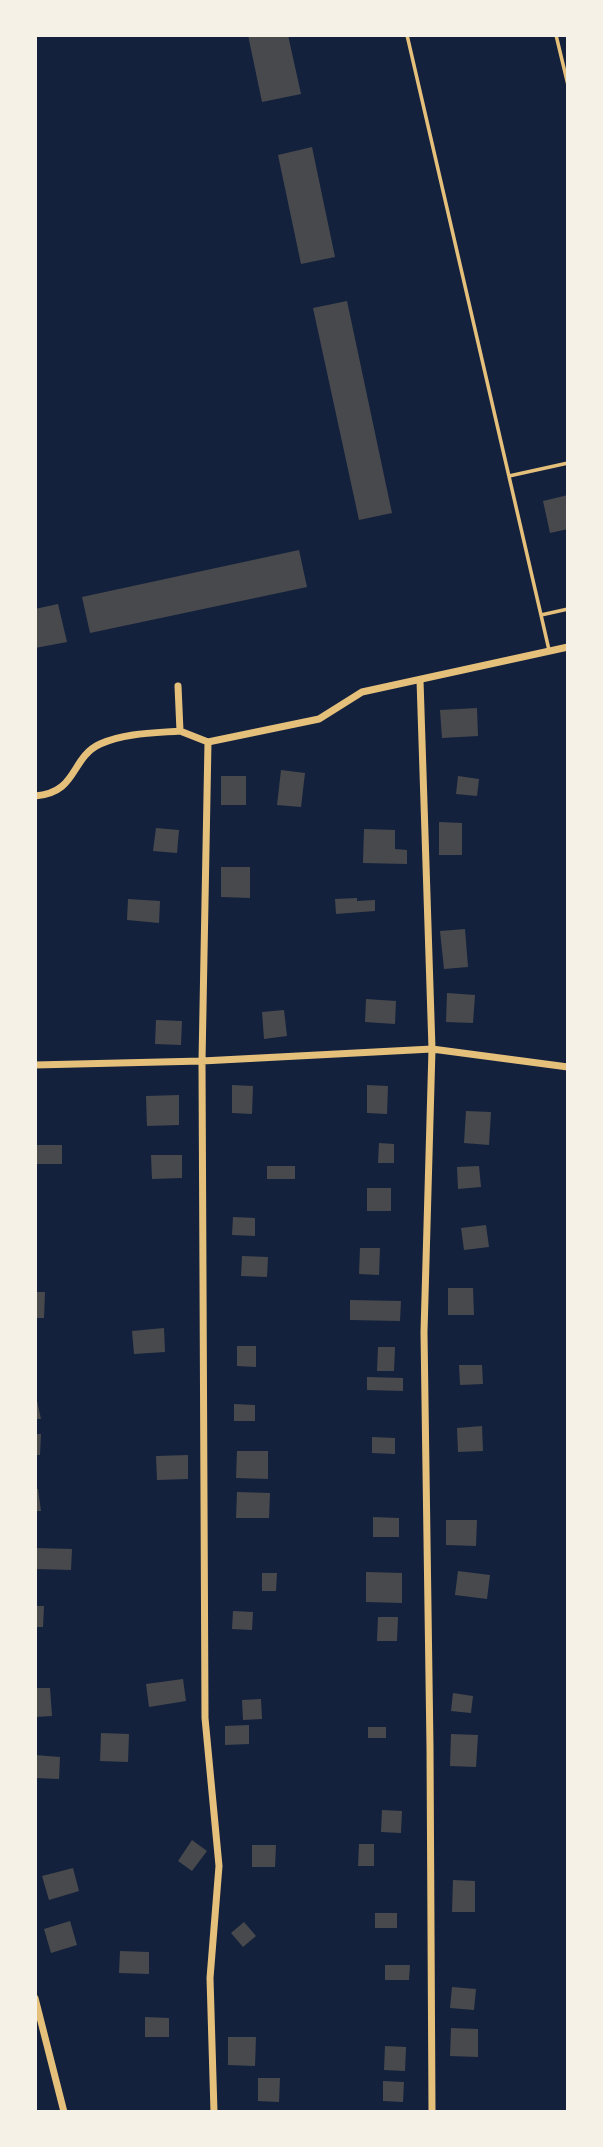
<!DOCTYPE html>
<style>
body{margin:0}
#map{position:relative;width:603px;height:2147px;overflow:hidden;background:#14213d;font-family:Lato,sans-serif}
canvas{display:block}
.frame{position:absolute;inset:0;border:37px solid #f6f1e7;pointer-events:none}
</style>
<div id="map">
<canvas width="603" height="2147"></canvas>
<div class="frame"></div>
</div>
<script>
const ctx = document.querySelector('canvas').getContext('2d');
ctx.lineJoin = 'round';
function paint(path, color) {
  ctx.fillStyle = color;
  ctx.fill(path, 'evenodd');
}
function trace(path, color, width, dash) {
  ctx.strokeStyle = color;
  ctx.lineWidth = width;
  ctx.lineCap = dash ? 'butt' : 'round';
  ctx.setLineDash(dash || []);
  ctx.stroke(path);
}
paint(new Path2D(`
 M248,35H288L301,94L262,102Z
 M312,147L335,257L301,264L278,155Z
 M347,301L392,513L359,520L313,308Z
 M568,495V529L550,533L543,501Z
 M299,550L307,587L90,633L82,597Z
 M58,604L67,642L35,648V609Z
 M477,708L478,736L442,738L440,710Z
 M281,770L305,773L301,807L277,805Z
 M221,776H246V805H221Z
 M458,776L479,779L477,796L456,794Z
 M439,822L462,823V855H439Z
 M156,828L179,830L177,853L153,851Z
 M364,829L395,830V849L407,850V864L363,863Z
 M221,867H250V898L221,897Z
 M357,898V901L375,900V911L336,914L335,899Z
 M128,899L160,901L159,923L127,920Z
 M465,929L468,967L444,969L440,931Z
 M447,993L475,995L473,1023L446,1022Z
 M366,999L396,1001L395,1024L365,1022Z
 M284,1010L287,1036L264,1039L262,1012Z
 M156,1020L182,1021L181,1045L155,1044Z
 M232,1085L253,1086L252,1114L232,1113Z
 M367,1085L388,1086L387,1114L367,1113Z
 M179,1095V1125L147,1126L146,1096Z
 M466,1111L491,1112L489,1145L464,1143Z
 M379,1143L394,1144V1163H378Z
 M35,1145H62V1164H35Z
 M151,1155H182V1178L152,1179Z
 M267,1166H295V1179H267Z
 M479,1166L481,1187L458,1189L457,1167Z
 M367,1188H391V1211H367Z
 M233,1217L255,1218V1236L232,1235Z
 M486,1225L489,1247L464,1250L461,1228Z
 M360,1248H380L379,1275L359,1274Z
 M242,1256L268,1257L267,1277L241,1276Z
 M448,1288H473L474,1315H448Z
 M35,1292H45L44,1318H35Z
 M350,1300L401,1301L400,1321L350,1320Z
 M164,1328L165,1352L134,1354L132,1331Z
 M237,1346H256V1367L237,1366Z
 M378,1347H395L394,1371H377Z
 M459,1365H482L483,1384L460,1385Z
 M367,1377L403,1378V1391L367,1390Z
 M36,1396L41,1419H35Z
 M234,1404L255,1405V1421H234Z
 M482,1426L483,1451L458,1452L457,1428Z
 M35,1434H41L40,1455H35Z
 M372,1437L395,1438V1454L372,1453Z
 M237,1451H268V1479L236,1478Z
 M188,1455V1479L157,1480L156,1456Z
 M35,1489H38L41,1511H35Z
 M237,1492L270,1493L269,1518H236Z
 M373,1517L399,1518V1537H373Z
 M446,1520H477L476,1546L446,1545Z
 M35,1548L72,1549L71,1570L35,1569Z
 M458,1571L490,1575L487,1599L455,1595Z
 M366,1572L402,1573V1603L366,1602Z
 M262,1573H277L276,1591H262Z
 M35,1606H44L43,1627H35Z
 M233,1611L253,1612L252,1630L232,1629Z
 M378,1617H398L397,1641H377Z
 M183,1679L186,1701L149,1707L146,1684Z
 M35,1688H50L52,1716L35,1717Z
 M453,1693L473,1696L471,1713L451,1711Z
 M261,1699L262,1719L243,1720L242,1700Z
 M249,1725V1744L225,1745V1726Z
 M368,1727H386V1738H368Z
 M101,1733L129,1734L128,1762L100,1761Z
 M451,1734L478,1735L476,1767L450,1766Z
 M35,1755L60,1757L59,1779L35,1778Z
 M382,1810L402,1811L401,1833L381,1832Z
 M192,1840L207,1851L192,1871L178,1861Z
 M359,1844H374V1866H358Z
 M252,1845H276L275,1867H252Z
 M73,1868L79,1891L49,1900L42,1876Z
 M453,1880L475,1881V1912H452Z
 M375,1913H397V1928H375Z
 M70,1921L77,1945L51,1953L44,1929Z
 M244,1922L256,1936L243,1947L231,1933Z
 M120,1951L149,1952V1974L119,1973Z
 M385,1965H410L409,1980H385Z
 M452,1987L476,1989L474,2010L450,2008Z
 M145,2017L169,2018V2037H145Z
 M451,2028L478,2029V2057L450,2056Z
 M228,2037H256L255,2066L228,2065Z
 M385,2046L406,2047L405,2071L384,2070Z
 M258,2078H280L279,2102L258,2101Z
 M383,2081L404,2082L403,2102L383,2101Z`), '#48494c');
trace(new Path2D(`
 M407,35L541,615
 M556,35L568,85
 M509,476L568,463
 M549,650L541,615L568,609`), '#e5c07b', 3.5);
trace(new Path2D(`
 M420,680L432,1049L424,1332L430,1747L432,2112
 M180,731L208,742L319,719L362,692L568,647
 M208,742L202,1061L205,1718L219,1866L210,1978L214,2112
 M35,796C78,793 70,758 100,744C125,733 154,733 180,731L178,686
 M35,1065L202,1061L432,1049L568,1067
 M35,1998L64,2112`), '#e5c07b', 7);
</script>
